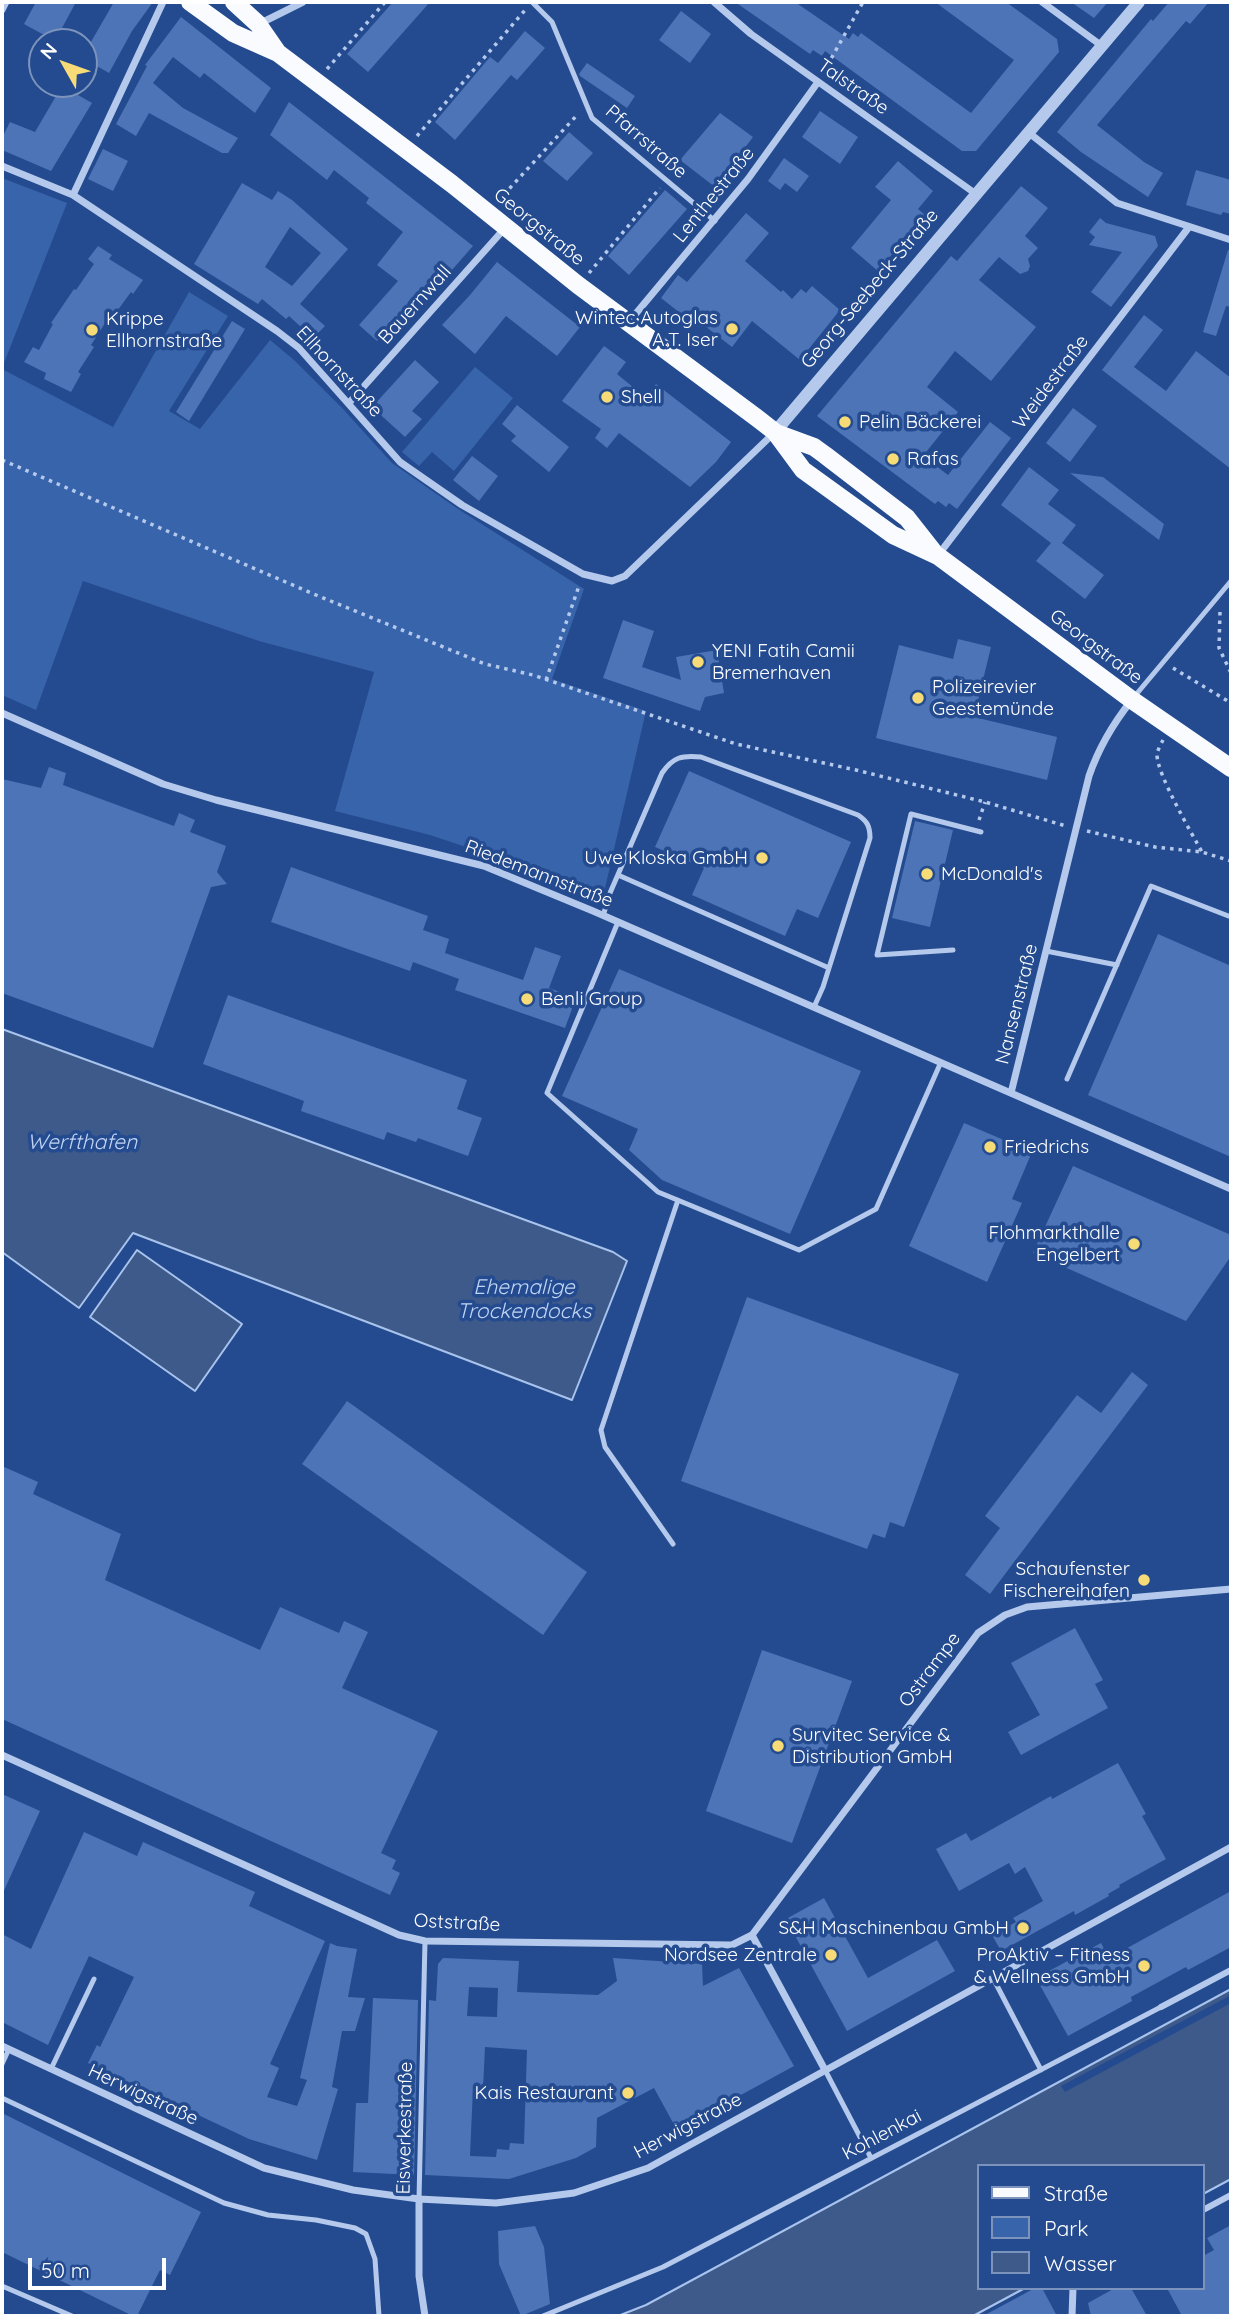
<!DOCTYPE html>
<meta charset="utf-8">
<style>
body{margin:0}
#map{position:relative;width:1233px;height:2318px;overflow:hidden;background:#244b8f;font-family:Quicksand,sans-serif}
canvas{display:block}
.frame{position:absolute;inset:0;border:4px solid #fff;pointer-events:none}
.legend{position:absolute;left:977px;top:2164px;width:228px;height:126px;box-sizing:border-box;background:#244b8f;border:2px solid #7c93bc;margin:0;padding:9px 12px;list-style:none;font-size:21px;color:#fff}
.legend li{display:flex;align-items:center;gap:14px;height:35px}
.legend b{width:35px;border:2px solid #7c93bc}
.north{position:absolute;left:28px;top:28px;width:70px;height:70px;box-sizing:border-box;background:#244b8f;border:2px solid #7c93bc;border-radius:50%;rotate:310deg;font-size:19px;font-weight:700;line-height:28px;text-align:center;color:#fff}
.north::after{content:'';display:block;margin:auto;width:24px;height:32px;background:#f6db77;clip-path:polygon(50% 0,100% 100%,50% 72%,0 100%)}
.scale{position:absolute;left:28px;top:2258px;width:138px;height:32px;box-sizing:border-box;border:4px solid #fff;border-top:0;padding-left:9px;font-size:21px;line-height:24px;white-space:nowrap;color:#fff;-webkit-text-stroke:5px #244b8f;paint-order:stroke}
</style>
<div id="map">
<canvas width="1233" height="2318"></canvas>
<div class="frame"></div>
<ul class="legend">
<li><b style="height:9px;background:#f9fbff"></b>Straße</li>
<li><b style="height:19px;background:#3864ac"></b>Park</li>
<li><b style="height:19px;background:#3e5a8b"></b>Wasser</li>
</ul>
<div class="north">N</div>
<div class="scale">50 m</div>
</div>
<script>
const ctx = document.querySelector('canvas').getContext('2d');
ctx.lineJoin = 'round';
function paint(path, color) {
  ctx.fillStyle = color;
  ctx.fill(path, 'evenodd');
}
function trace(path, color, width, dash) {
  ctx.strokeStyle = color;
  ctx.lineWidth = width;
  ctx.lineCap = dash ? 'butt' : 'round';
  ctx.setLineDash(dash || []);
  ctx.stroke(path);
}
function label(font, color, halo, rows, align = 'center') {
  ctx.font = font + ' Quicksand,sans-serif';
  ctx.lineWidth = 7;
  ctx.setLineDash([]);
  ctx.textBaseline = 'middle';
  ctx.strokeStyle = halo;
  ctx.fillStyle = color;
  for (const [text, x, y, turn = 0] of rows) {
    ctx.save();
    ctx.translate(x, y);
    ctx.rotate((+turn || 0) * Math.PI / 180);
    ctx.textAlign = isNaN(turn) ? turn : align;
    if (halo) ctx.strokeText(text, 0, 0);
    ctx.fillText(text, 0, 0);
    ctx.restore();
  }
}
paint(new Path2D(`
 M2,178L67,203L2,368Z
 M189,292L228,316L169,411L200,429L270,340L294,360L343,409L392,463L458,509L584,589L552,679L646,711L602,901L508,861L430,835L335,811L374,672L259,641L83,581L36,710L2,695V369L113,427Z
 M475,367L513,398L454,471L432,452L419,466L402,452Z`), '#3864ac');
const water = new Path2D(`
 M2,1029L613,1252L627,1261L572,1400L133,1233L79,1308L2,1252Z
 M137,1250L242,1324L195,1391L90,1317Z
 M1231,1989V2179L1203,2194V2166H979V2288H1025L973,2316H618L646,2305Z`);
paint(water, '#3e5a8b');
trace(water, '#a8c3ec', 2);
paint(new Path2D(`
 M1231,1995V2003L1065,2092L1061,2086Z`), '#244b8f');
paint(new Path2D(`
 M36,2H76L55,41L24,24Z
 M114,2H153L132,31L109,73L95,65L84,84V54Z
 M393,2H430L368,72L347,54Z
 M735,2H795L849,39L853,33L858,37L861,33L971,113L1014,60L935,2H1006L1057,39L1059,52L976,151H962L825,51L822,56L813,50L810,54Z
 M1071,2H1108L1094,18Z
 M1169,2H1209L1190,24L1186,21L1097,125L1144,162L1163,173L1148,197L1081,152L1057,132L1151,19L1153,21Z
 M681,11L711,34L690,63L659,40Z
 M181,17L271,88L255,113L204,73L200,78L173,57L153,83L183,108L238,138L228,153H222L149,113L136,136L116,124L147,66L145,65Z
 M525,31L545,48L517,80L511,75L455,140L435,122L490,57L498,63Z
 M587,63L635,96L627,108L580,76L579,74Z
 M63,84H84L78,95L92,103L51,171L2,150V138L10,122L35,132Z
 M289,102L473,246L416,311L414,310L396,331L390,327L377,341L359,325L398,281L377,265L403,232L366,203L369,198L334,170L327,180L270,135Z
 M820,111L858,137L840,164L802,137Z
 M720,113L753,137L715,187L680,160Z
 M569,132L593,153L567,181L543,161Z
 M103,149L128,161L113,191L88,179Z
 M666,150L678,159L669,171L657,163Z
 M784,158L809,176L797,192L785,183L780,190L768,181Z
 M898,161L933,191L918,209L925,215L878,271L851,248L891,200L875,187Z
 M1196,170L1231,180V214L1223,212L1221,215L1186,205Z
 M242,183L272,200L278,191L292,200L348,249L300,304L325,326L313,338L289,316L286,319L262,299L258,304L194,264ZM290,227L321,253L292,286L265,267Z
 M1021,186L1048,208L1025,236L1038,248L1028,259L1030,266L1028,271L1020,274L999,257L979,280L1036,327L991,381L955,351L927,387L958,412L923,456L948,475L990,422L1011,438L957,509L949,503L946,507L938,501L935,504L817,416L951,256L957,261Z
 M665,190L687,209L629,275L608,256Z
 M746,213L769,233L745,261L781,292L783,290L792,299L801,289L806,293L812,286L840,310L800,360L752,321L732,347L701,323L698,327L661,298L678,275L687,282Z
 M1100,218L1106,223L1155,236L1158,246L1111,307L1091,292L1122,252L1089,245L1095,237L1089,232Z
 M98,246L112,255L109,259L143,280L133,294L131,292L112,318L109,317L91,345L94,347L78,372L81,374L71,392L44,379L46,373L24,362L33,347L39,350L53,324L51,323L74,289L76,290L94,264L88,259Z
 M1228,250L1231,251V307L1226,306L1216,336L1203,332Z
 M497,262L580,327L557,356L506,316L475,354L442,325L470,295Z
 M1144,315L1163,330L1134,367L1166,391L1196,351L1231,378V469L1102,370Z
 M232,321L245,329L189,421L176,412Z
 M604,346L626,362L617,374L645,397L656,384L731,442L716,462L690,487L619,433L607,448L595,438L601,429L562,401Z
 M415,360L439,382L412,411L422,419L405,437L372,407Z
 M517,405L569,447L549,472L511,441L516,436L502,424Z
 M1073,408L1097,426L1070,462L1046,443Z
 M472,456L498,476L479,501L453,480Z
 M1029,467L1059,490L1048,504L1076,525L1062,543L1104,575L1085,599L1036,561L1051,543L1001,505Z
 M1070,473L1103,477L1164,524L1159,540Z
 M623,620L654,631L642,667L681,680L676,657L717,650L724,693L705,697L700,711L603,678Z
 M958,639L991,647L974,717L1057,737L1047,780L876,738L899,645L953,659Z
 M49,767L66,773L63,785L174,826L179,813L195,820L190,832L226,846L217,872L227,884L211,887L153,1048L2,993V779L41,788Z
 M689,771L851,842L818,918L797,909L785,936L692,895L704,868L655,847Z
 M915,821L953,830L930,927L892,918Z
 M291,867L428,916L423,930L449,939L445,953L523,980L535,947L561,956L549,988L576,998L565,1028L455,990L459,979L413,962L410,971L271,922Z
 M1158,934L1231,966V1157L1088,1095Z
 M619,969L861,1071L790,1234L662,1180L629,1150L638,1129L562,1096Z
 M228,995L467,1080L457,1109L482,1118L468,1156L418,1138L416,1142L387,1132L384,1140L301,1111L304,1101L203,1064Z
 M964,1123L1032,1152L1012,1199L1022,1203L987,1282L909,1246Z
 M1073,1166L1231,1235V1256L1186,1321L1033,1253Z
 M747,1297L959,1374L904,1527L890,1522L885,1538L873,1534L867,1549L681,1481Z
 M1132,1372L1148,1385L990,1594L965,1575L1000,1528L985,1516L1077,1395L1101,1413Z
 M347,1401L587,1572L543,1635L302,1464Z
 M2,1466L38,1482L33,1494L121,1534L105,1580L260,1650L280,1607L339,1633L344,1621L368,1632L342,1688L438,1731L381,1853L396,1860L392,1869L400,1873L390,1895L2,1719Z
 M1075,1628L1103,1680L1095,1684L1108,1708L1021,1755L1008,1732L1040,1715L1011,1663Z
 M762,1650L852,1681L792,1843L706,1811Z
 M1118,1763L1146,1814L1142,1816L1166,1859L1119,1885L1120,1887L1108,1894L1109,1896L1075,1915L1074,1911L1001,1951L992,1935L1016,1922L1013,1918L1043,1901L1025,1867L1015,1874L1009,1863L959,1891L936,1849L966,1833L971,1841L1051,1796L1052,1799Z
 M2,1794L40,1811L2,1895Z
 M84,1832L137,1856L143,1842L255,1892L249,1906L325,1941L270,2064L279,2068L267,2097L297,2106L307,2080L300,2078L330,1943L337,1946L357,1949L348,1997L365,1998L355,2031H342L332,2087L338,2089L317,2160L249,2139L88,2063L97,2045L100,2047L134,1977L89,1956L48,2045L2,2022V1934L31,1949Z
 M1231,1891V1947L1188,1970L1186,1967L1131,1997L1132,2001L1068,2036L1036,1978L1101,1943L1109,1958Z
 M824,1898L868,1978L937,1940L955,1971L847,2031L786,1919Z
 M443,1958L519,1961L517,1992L598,1995L617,1981L613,1958L702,1964L703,1986L739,1968L794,2066L677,2130L654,2088L597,2118L596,2147L576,2158L509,2179L425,2175L429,2000L436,2001L438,1964ZM469,1987L498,1988L497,2017L467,2016ZM485,2047L527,2050L524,2144L510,2143L509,2150L497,2149L496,2157L470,2156L473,2088L483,2089Z
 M373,1998L418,2000L414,2175L353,2172L356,2103H368Z
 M2,2113L201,2212L170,2275L160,2270L137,2316H133L2,2252Z
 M1231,2225V2316H1182L1167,2288H1203V2256L1214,2250L1207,2238Z
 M535,2226L544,2247L550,2304L521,2316L499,2264L498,2231Z
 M1035,2288H1042L1057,2316H983Z
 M1115,2288H1131L1147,2316H1091L1088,2303Z`), '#4c74b6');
trace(new Path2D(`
 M327,69L385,2
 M823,73L863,2
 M417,136L526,9
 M498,201L578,114
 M589,273L660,188
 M2,460L316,595L485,664L533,675L736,744L856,770L985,802L1066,826
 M1220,612L1219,648L1231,673
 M1173,668L1231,703
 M546,680L579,586
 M1163,740C1161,744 1157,751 1157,755C1157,774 1192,834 1202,852
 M979,820L985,802
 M1087,831L1155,847L1202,852L1231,861`), '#b4c9ec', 3.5, [3.5, 5]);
trace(new Path2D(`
 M532,2L552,22L592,118L715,221
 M1134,697L1231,581
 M618,875L829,968
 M603,916L610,893L662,773C673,757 682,755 701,757L858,815C867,821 870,826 870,838L823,987L814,1007
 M618,922L547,1093L658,1192L799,1250L876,1209L941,1062
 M953,950L877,955L911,814L981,832
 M1046,951L1117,965
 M1067,1079L1151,886L1231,917
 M673,1544L605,1447L601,1430L678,1200
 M993,1978L1041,2070
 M2,2064L9,2049
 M51,2069L94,1979
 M825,2070L871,2158
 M2,2098L224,2203L268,2215L316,2220L355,2228L366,2234L375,2259L379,2316
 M419,2199L425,1941
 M2,2286L72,2316
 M543,2316L663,2267L1161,2007`), '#b4c9ec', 5);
trace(new Path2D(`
 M1161,2007L1231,1970
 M1203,2210L1231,2195`), '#b4c9ec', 6);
trace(new Path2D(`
 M714,2L751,34L976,194
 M1042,2L1102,46
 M2,10L6,2
 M259,24L303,2
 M1028,132L1117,203L1231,240
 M2,166L73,195L277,331L299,348L400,462L462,505L583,574L612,581L625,576L775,432
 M73,195L163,2
 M628,323L748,179L818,82
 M349,403L505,228
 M939,554L1189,227
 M2,713L163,784L216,800L484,866L593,911L1231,1189
 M1011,1093L1089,776C1099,747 1112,725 1131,701
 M2,1755L399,1935L425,1941L732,1945L752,1935L978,1633L1005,1615L1027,1607L1231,1589
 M752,1935L825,2070
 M2,2046L264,2168L353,2190L419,2199L496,2203L574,2193L648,2168L1231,1847
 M419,2199V2276L425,2316
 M1072,2316L1073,2288`), '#b4c9ec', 7);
trace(new Path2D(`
 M775,432L1139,2`), '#b4c9ec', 12);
trace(new Path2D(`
 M190,2L233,33L278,53L452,184L578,285L757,418L775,432L803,470L893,535L938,556L1132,700L1231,768
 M234,2L258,24L278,53
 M776,433L814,447L825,455L907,518L933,551`), '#f9fbff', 18);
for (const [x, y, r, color] of [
 [732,329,7,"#f6db77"],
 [92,330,7,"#f6db77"],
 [607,397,7,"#f6db77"],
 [845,422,7,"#f6db77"],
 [893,459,7,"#f6db77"],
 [698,662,7,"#f6db77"],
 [918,698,7,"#f6db77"],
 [762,858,7,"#f6db77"],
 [927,874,7,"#f6db77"],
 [527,999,7,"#f6db77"],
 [990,1147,7,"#f6db77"],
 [1134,1244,7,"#f6db77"],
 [1144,1580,7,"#f6db77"],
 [778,1746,7,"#f6db77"],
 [1023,1928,7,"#f6db77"],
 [831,1955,7,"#f6db77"],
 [1144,1966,7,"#f6db77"],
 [628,2093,7,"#f6db77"]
]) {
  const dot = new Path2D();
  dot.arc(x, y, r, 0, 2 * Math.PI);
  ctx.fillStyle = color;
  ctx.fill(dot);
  trace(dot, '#244b8f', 2.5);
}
label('19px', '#fff', '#244b8f', [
 ["Talstraße",853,87,35],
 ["Pfarrstraße",646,142,41],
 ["Lenthestraße",714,195,-51],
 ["Georgstraße",539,227,39],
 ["Georg-Seebeck-Straße",870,289,-50],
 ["Bauernwall",415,305,-48],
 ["Ellhornstraße",339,372,47],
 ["Weidestraße",1051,382,-53],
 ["Georgstraße",1096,647,37],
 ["Riedemannstraße",539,874,21],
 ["Nansenstraße",1017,1004,-76],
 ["Ostrampe",930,1670,-53],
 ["Oststraße",457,1923,3],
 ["Herwigstraße",143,2095,25],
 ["Herwigstraße",688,2126,-28],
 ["Eiswerkestraße",405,2128,-89],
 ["Kohlenkai",882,2135,-28]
]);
label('19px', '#fff', '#244b8f', [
 ["Wintec Autoglas",718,318,"right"],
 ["A.T. Iser",718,340,"right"],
 ["Krippe",106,319],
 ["Ellhornstraße",106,341],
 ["Shell",621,397],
 ["Pelin Bäckerei",859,422],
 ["Rafas",907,459],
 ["YENI Fatih Camii",712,651],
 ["Bremerhaven",712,673],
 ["Polizeirevier",932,687],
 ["Geestemünde",932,709],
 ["Uwe Kloska GmbH",748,858,"right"],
 ["McDonald's",941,874],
 ["Benli Group",541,999],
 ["Friedrichs",1004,1147],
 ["Flohmarkthalle",1120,1233,"right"],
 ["Engelbert",1120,1255,"right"],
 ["Schaufenster",1130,1569,"right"],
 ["Fischereihafen",1130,1591,"right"],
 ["Survitec Service &",792,1735],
 ["Distribution GmbH",792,1757],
 ["S&H Maschinenbau GmbH",1009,1928,"right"],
 ["Nordsee Zentrale",817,1955,"right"],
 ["ProAktiv – Fitness",1130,1955,"right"],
 ["& Wellness GmbH",1130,1977,"right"],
 ["Kais Restaurant",614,2093,"right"]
], 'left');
label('italic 21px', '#c0d4f3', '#244b8f', [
 ["Werfthafen",82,1143],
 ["Ehemalige",524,1288],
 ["Trockendocks",524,1312]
]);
</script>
